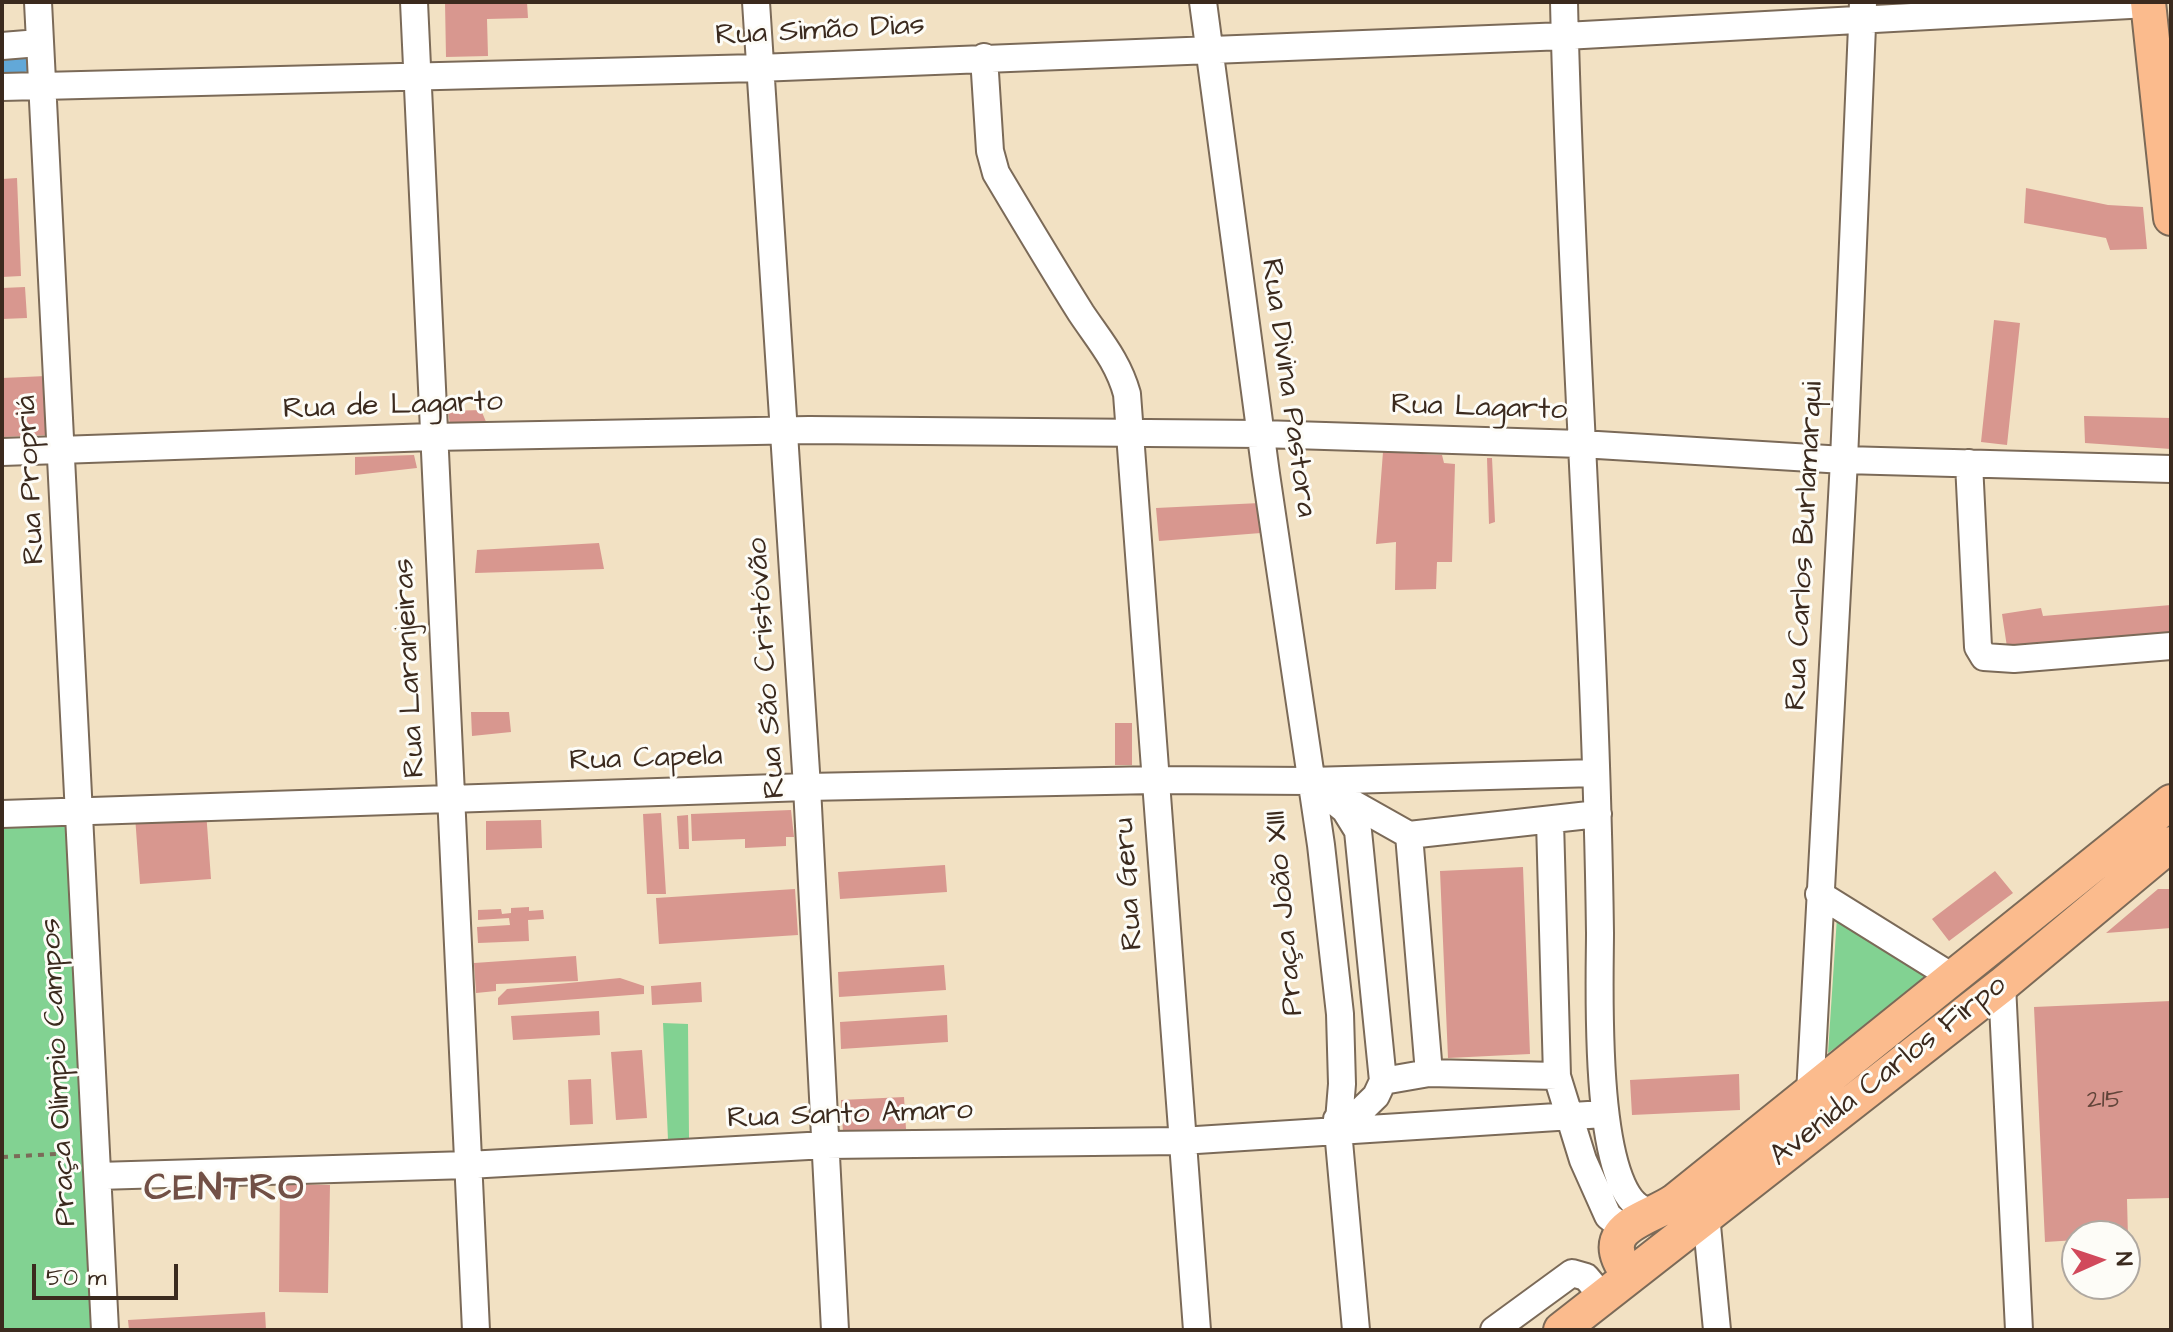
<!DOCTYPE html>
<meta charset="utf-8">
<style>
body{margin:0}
#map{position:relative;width:2173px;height:1332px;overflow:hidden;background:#f2e1c3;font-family:"Architects Daughter",sans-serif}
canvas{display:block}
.frame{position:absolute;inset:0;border:4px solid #3b2a1e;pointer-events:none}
.north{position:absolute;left:2061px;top:1220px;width:80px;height:80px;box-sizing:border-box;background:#fdfcf7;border:2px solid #afa8a0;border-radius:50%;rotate:87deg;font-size:22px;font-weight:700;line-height:32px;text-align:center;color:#3b2a1e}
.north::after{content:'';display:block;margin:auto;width:28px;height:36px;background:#d1495b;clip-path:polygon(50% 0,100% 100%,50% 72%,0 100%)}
.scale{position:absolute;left:32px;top:1264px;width:146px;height:36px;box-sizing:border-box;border:4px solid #3b2a1e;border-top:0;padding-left:10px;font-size:24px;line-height:28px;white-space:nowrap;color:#3b2a1e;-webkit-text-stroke:6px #fdfcf7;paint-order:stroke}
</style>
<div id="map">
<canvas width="2173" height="1332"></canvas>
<div class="frame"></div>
<div class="north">N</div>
<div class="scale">50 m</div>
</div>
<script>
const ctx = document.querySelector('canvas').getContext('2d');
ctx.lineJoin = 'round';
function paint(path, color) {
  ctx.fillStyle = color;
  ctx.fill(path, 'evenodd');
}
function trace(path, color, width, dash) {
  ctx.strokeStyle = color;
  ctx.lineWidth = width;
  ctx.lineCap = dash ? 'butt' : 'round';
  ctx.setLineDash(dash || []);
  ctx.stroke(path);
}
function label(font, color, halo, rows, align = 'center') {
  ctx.font = font + ' "Architects Daughter",sans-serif';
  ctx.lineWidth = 6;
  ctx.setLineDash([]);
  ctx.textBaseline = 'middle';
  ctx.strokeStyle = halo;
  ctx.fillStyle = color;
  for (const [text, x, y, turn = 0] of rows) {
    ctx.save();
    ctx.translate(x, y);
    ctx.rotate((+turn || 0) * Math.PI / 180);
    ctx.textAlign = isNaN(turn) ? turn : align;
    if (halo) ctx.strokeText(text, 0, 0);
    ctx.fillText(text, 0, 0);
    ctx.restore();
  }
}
paint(new Path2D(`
 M71,821L92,1330H2V824Z
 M1837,917L1935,978L1828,1053Z
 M663,1023L688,1024L689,1138L668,1140Z`), '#82d292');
trace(new Path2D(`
 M2,63L24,62`), '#62a8d8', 20);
paint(new Path2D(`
 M445,2H527L528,18L487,19L488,56L446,57Z
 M17,178L21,276L2,277V179Z
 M2026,188L2108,205L2143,207L2147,249L2110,250L2106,238L2024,223Z
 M25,287L27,318L2,319V288Z
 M1994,320L2020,323L2007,445L1981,442Z
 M46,376L49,435L2,437V378Z
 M481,410L487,424L450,425L448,411Z
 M2084,416L2171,418V449L2085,443Z
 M1383,452L1442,455L1444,463L1455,464L1452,562H1437L1436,589L1395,590L1396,542L1376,544Z
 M414,455L417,468L355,475V457Z
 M1487,458H1492L1495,522L1489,524Z
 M1260,503L1261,533L1159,541L1156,508Z
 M599,543L604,569L475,573L477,550Z
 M2171,605V632L2007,647L2002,614L2041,608L2043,616Z
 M471,712H509L511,732L472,736Z
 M1115,723H1132V765H1115Z
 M791,810L794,837H786V846L745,848V839L692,841L691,814Z
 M206,811L211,879L140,884L135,816Z
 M661,813L666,894H647L643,814Z
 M688,815L689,849H679L677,816Z
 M541,820L542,848L486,850V821Z
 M945,865L947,892L840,899L838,872Z
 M1523,867L1530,1054L1448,1058L1440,871Z
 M1995,871L2013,893L1949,941L1932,919Z
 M795,889L798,935L659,944L656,898Z
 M2158,889H2171V928L2106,933Z
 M529,907V911L543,910L544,919L528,920L529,941L478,943L477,927L510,925L509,918L478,920V910L501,909L502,914L511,913V908Z
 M576,956L578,981L496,984V991L476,993L474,963Z
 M944,965L946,990L839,997L838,972Z
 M620,978L644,986V994L498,1005V998L507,989Z
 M701,982L702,1002L652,1005L651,986Z
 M2171,1001V1198L2127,1199L2128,1238L2077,1236V1240L2045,1242L2034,1007Z
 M599,1011L600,1035L513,1040L511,1016Z
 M947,1015L948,1042L841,1049L840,1022Z
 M642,1050L647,1118L616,1120L611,1052Z
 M1739,1074L1740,1110L1632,1115L1630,1080Z
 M591,1079L593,1124L570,1125L568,1080Z
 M904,1097L906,1129L843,1132L841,1100Z
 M280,1184L330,1185L328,1293L279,1292Z
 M265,1312L266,1330H129L128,1320Z`), '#d8978f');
const minor = new Path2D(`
 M38,2L105,1330
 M414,2L476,1330
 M756,2L807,787L835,1330
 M1203,2L1266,474L1321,845L1340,1014L1342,1084L1338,1133
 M1564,2C1571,313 1596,623 1600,933C1600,981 1591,1205 1650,1211
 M2,46L39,43
 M984,57L990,151L996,173C1024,220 1052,267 1081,313C1099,340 1118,361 1127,394L1197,1330
 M2,87L758,68L1565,36L2148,4
 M2,452L432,437L809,430L1261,434L1581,444L1844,460L2171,469
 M1969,463L1978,647L1984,657L2014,659L2171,646
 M1310,781L1345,810L1358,831L1383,1081L1376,1096L1338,1133
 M1338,795L1409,835L1598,814
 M2,814L807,787L1155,780L1310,781L1596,773
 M1550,821L1557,1076L1583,1160L1608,1216L1618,1224H1629
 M1409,835L1429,1073
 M1819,894L1954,978
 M2002,985L2019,1330
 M1383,1081L1429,1073L1557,1076
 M1810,1094L1844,460L1863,2
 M1337,1119L1356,1330
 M98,1176L468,1165L826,1145L1181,1141L1604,1114
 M1706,1215L1717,1330
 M1494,1330L1572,1273L1586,1277L1602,1296`);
const major = new Path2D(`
 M2148,2L2171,218
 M1629,1275C1592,1227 1648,1220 1675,1201L2171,802
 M1561,1330L2002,985L2171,844`);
trace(minor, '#7b6a58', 30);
trace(major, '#7b6a58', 38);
trace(new Path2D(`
 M2,1157L74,1153`), '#7b6a58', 4, [6, 6]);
trace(minor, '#fff', 26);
trace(major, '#fbbb8d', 34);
label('26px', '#62453a', null, [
 ["215",2105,1102]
]);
label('30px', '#3b2a1e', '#fdfcf7', [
 ["Rua Simão Dias",820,32,-3],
 ["Rua Divina Pastora",1287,388,82],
 ["Rua de Lagarto",393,407,-2],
 ["Rua Lagarto",1479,409,2],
 ["Rua Propriá",32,480,-93],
 ["Rua Carlos Burlamarqui",1806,546,-87],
 ["Rua Laranjeiras",411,668,-93],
 ["Rua São Cristóvão",768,668,-94],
 ["Rua Capela",646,760,-2],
 ["Rua Geru",1130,884,-94],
 ["Praça João XIII",1286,913,-95],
 ["Praça Olímpio Campos",60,1072,-93],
 ["Avenida Carlos Firpo",1889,1072,-38],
 ["Rua Santo Amaro",850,1116,-2]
]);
ctx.letterSpacing = '2px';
label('bold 38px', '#725046', '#fdfcf7', [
 ["CENTRO",225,1191]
]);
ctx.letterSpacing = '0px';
</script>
